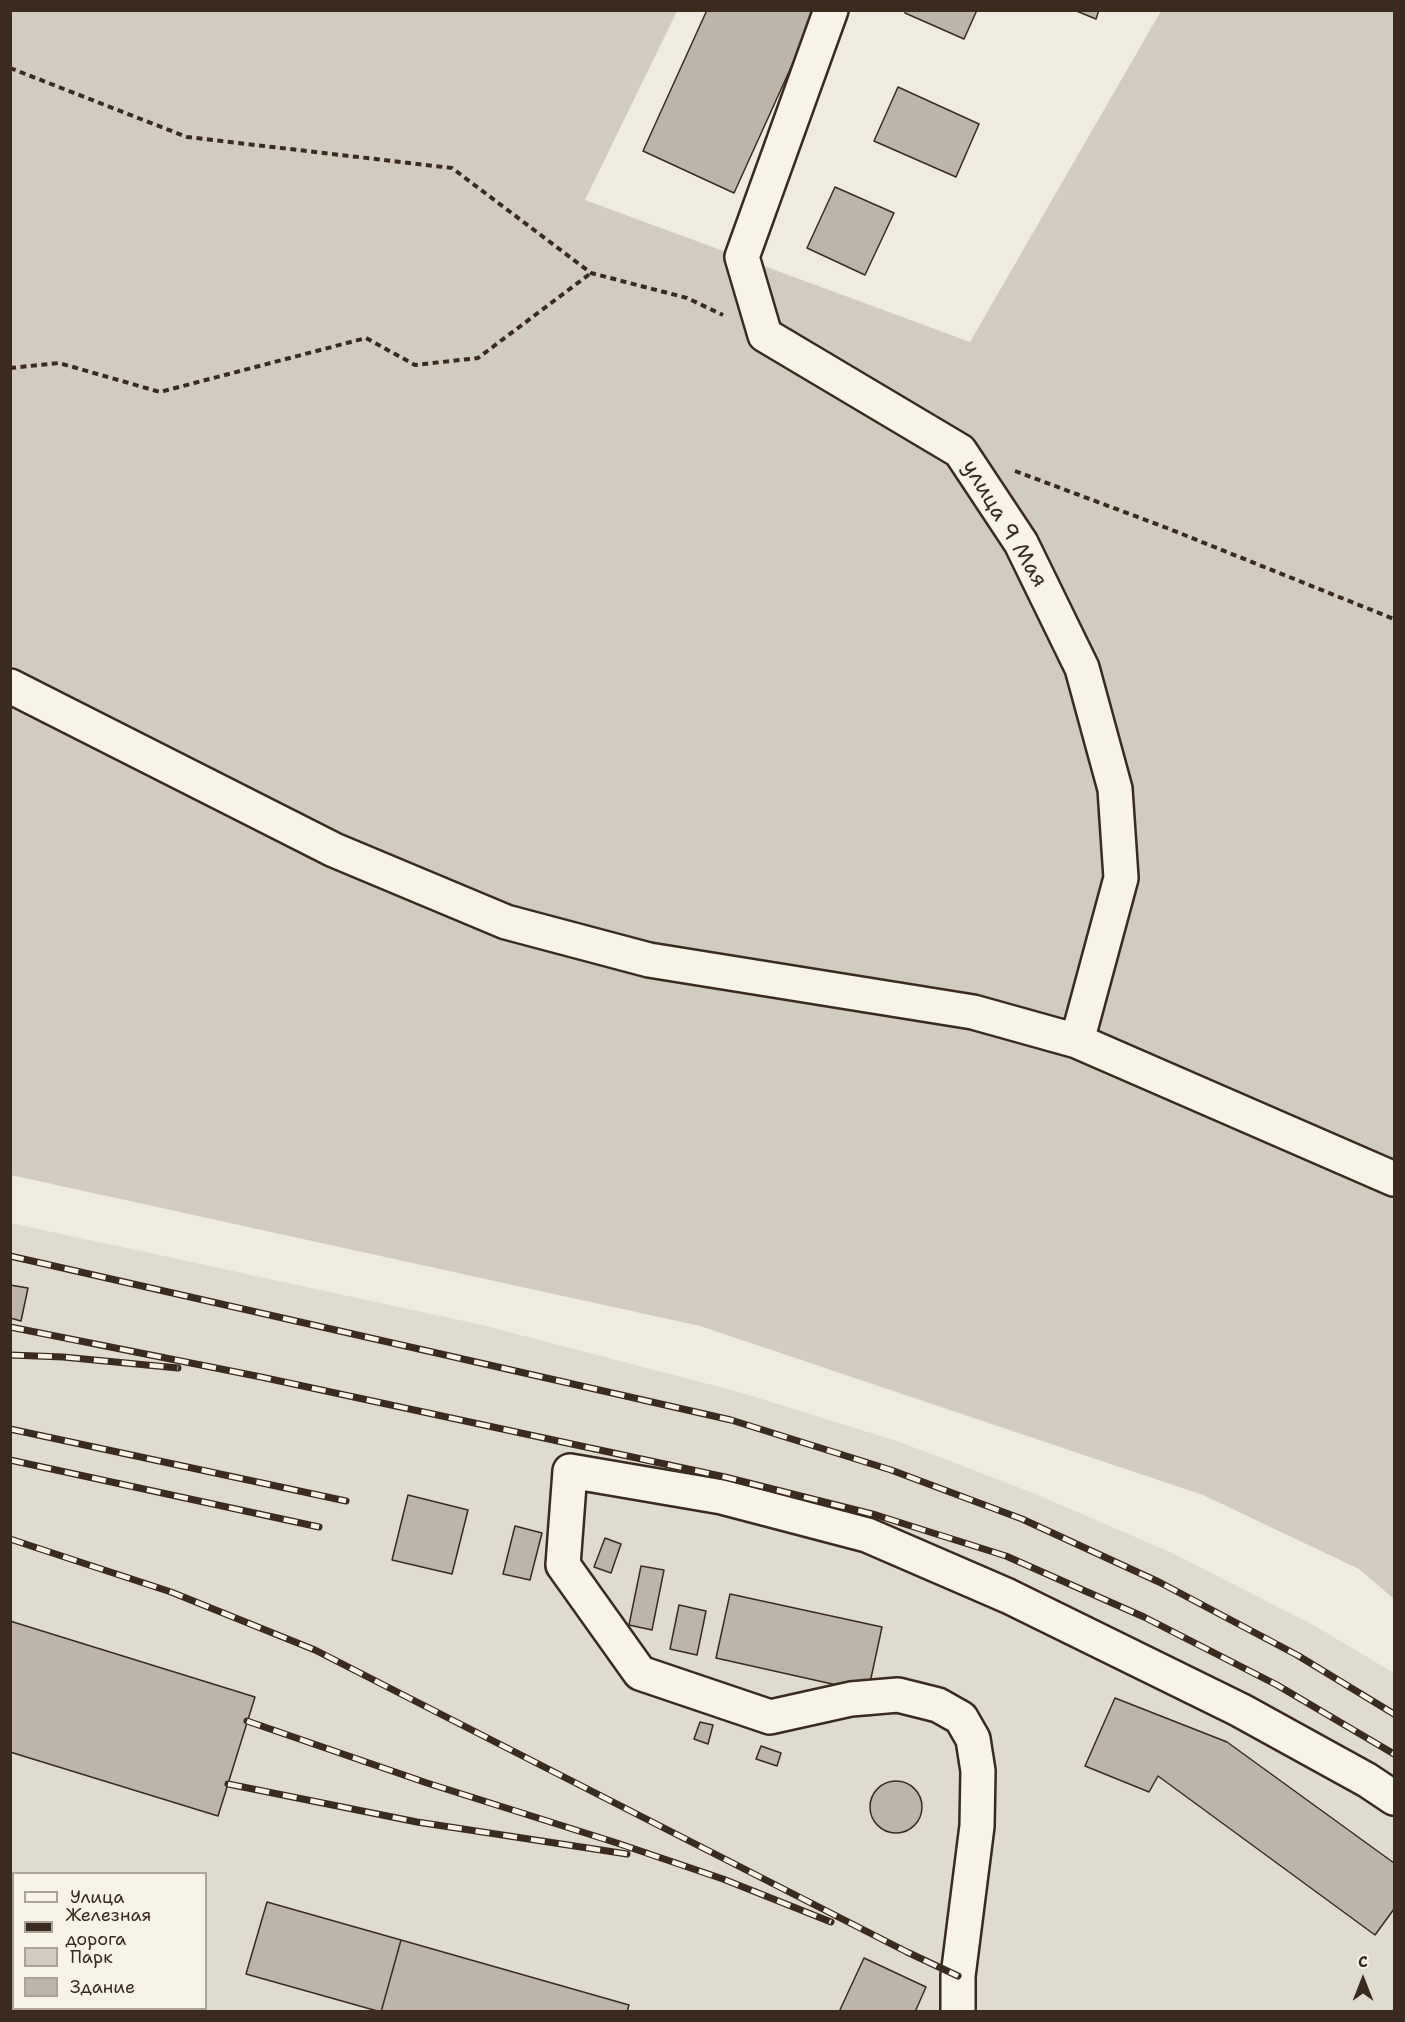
<!DOCTYPE html>
<meta charset="utf-8">
<style>
body{margin:0}
#map{position:relative;width:1405px;height:2022px;overflow:hidden;background:#efebe0;font-family:"Shantell Sans",sans-serif}
canvas{display:block}
.frame{position:absolute;inset:0;border:12px solid #3b2a1e;pointer-events:none}
.legend{position:absolute;left:12px;top:1872px;width:195px;height:138px;box-sizing:border-box;background:#f7f3e8;border:2px solid #aca397;margin:0;padding:8px 10px;list-style:none;font-size:18px;color:#3b2a1e}
.legend li{display:flex;align-items:center;gap:12px;height:30px}
.legend b{width:30px;border:2px solid #aca397}
.north{position:absolute;left:1333px;top:1950px;width:60px;height:60px;-webkit-text-stroke:4px #f7f3e8;paint-order:stroke;rotate:0deg;font-size:16px;font-weight:700;line-height:24px;text-align:center;color:#3b2a1e}
.north::after{content:'';display:block;margin:auto;width:21px;height:27px;background:#3b2a1e;clip-path:polygon(50% 0,100% 100%,50% 72%,0 100%)}
</style>
<div id="map">
<canvas width="1405" height="2022"></canvas>
<div class="frame"></div>
<ul class="legend">
<li><b style="height:8px;background:#f7f3e8"></b>Улица</li>
<li><b style="height:8px;background:#3b2a1e"></b>Железная дорога</li>
<li><b style="height:16px;background:#d1cbc0"></b>Парк</li>
<li><b style="height:16px;background:#bdb5aa"></b>Здание</li>
</ul>
<div class="north">С</div>
</div>
<script>
const ctx = document.querySelector('canvas').getContext('2d');
ctx.lineJoin = 'round';
function paint(path, color) {
  ctx.fillStyle = color;
  ctx.fill(path, 'evenodd');
}
function trace(path, color, width, dash) {
  ctx.strokeStyle = color;
  ctx.lineWidth = width;
  ctx.lineCap = dash ? 'butt' : 'round';
  ctx.setLineDash(dash || []);
  ctx.stroke(path);
}
function label(font, color, halo, rows, align = 'center') {
  ctx.font = font + ' "Shantell Sans",sans-serif';
  ctx.lineWidth = 4.5;
  ctx.setLineDash([]);
  ctx.textBaseline = 'middle';
  ctx.strokeStyle = halo;
  ctx.fillStyle = color;
  for (const [text, x, y, turn = 0] of rows) {
    ctx.save();
    ctx.translate(x, y);
    ctx.rotate((+turn || 0) * Math.PI / 180);
    ctx.textAlign = isNaN(turn) ? turn : align;
    if (halo) ctx.strokeText(text, 0, 0);
    ctx.fillText(text, 0, 0);
    ctx.restore();
  }
}
paint(new Path2D(`
 M11,1223L482,1325L739,1392L900,1442L1033,1493L1172,1553L1315,1626L1394,1673V2011L11,2012ZM14,1874H206V2008H14Z`), '#e0dbd0');
paint(new Path2D(`
 M12,10L677,11L585,200L970,342L1161,11H1394V1599L1359,1569L1203,1495L700,1326L11,1175L10,12Z`), '#d1cbc0');
const building = new Path2D(`
 M707,10H817L734,193L643,151Z
 M906,10H977L964,39L905,13Z
 M1074,10H1099L1096,19Z
 M898,87L979,124L956,177L874,141Z
 M835,187L894,213L865,275L807,248Z
 M10,1285L28,1288L21,1321L10,1318Z
 M408,1495L468,1510L452,1574L392,1560Z
 M515,1526L542,1533L530,1580L503,1574Z
 M605,1538L621,1544L611,1573L594,1567Z
 M641,1566L664,1570L652,1630L629,1625Z
 M730,1594L882,1627L868,1692L716,1658Z
 M679,1605L706,1611L697,1655L670,1649Z
 M10,1621L255,1697L218,1816L10,1752Z
 M1115,1698L1227,1742L1394,1863V1909L1375,1935L1158,1776L1149,1792L1085,1766Z
 M700,1722L713,1725L708,1744L694,1739Z
 M761,1746L781,1753L777,1766L756,1759Z
 M870 1807a26 26 0 1 1 52 0a26 26 0 1 1-52 0Z
 M267,1902L401,1940L381,2012L246,1974Z
 M401,1940L629,2005L627,2012H381Z
 M864,1958L926,1987L915,2012H839Z`);
paint(building, '#bdb5aa');
trace(building, '#3b2a1e', 1.5);
const minor = new Path2D(`
 M831,10L742,257L765,335L960,451L1021,543L1082,668L1115,789L1121,878L1077,1041
 M10,686L334,850L506,922L649,960L973,1012L1077,1041L1394,1179
 M958,2012V1976L977,1826L978,1771L973,1739L961,1718L938,1705L898,1695L851,1699L770,1717L640,1673L563,1565L570,1471L722,1497L867,1535L1008,1596L1240,1710L1367,1780L1394,1798`);
trace(minor, '#3b2a1e', 38);
trace(new Path2D(`
 M10,68L187,137L452,168L591,273L687,298L723,315
 M10,368L59,363L160,392L366,338L415,365L478,358L591,273
 M1015,471L1167,528L1394,619`), '#3b2a1e', 4, [6, 4.5]);
trace(minor, '#f7f3e8', 33);
const rail = new Path2D(`
 M10,1256L731,1420L891,1470L1022,1519L1159,1582L1297,1655L1394,1714
 M10,1327L261,1377L725,1477L876,1515L1006,1556L1144,1617L1277,1685L1394,1754
 M10,1355L63,1357L178,1368
 M10,1429L346,1501
 M10,1460L319,1527
 M10,1539L171,1592L315,1650L907,1952L958,1976
 M247,1721L427,1783L617,1843L723,1879L831,1922
 M228,1784L417,1822L627,1854
 M10,1997L14,1999
 M31,2008L36,2012
 M51,2008L58,2012`);
trace(rail, '#3b2a1e', 7);
trace(rail, '#f7f3e8', 4.5, [14]);
label('22px', '#3b2a1e', '#f7f3e8', [
 ["улица 9 Мая",1004,524,59]
]);
</script>
